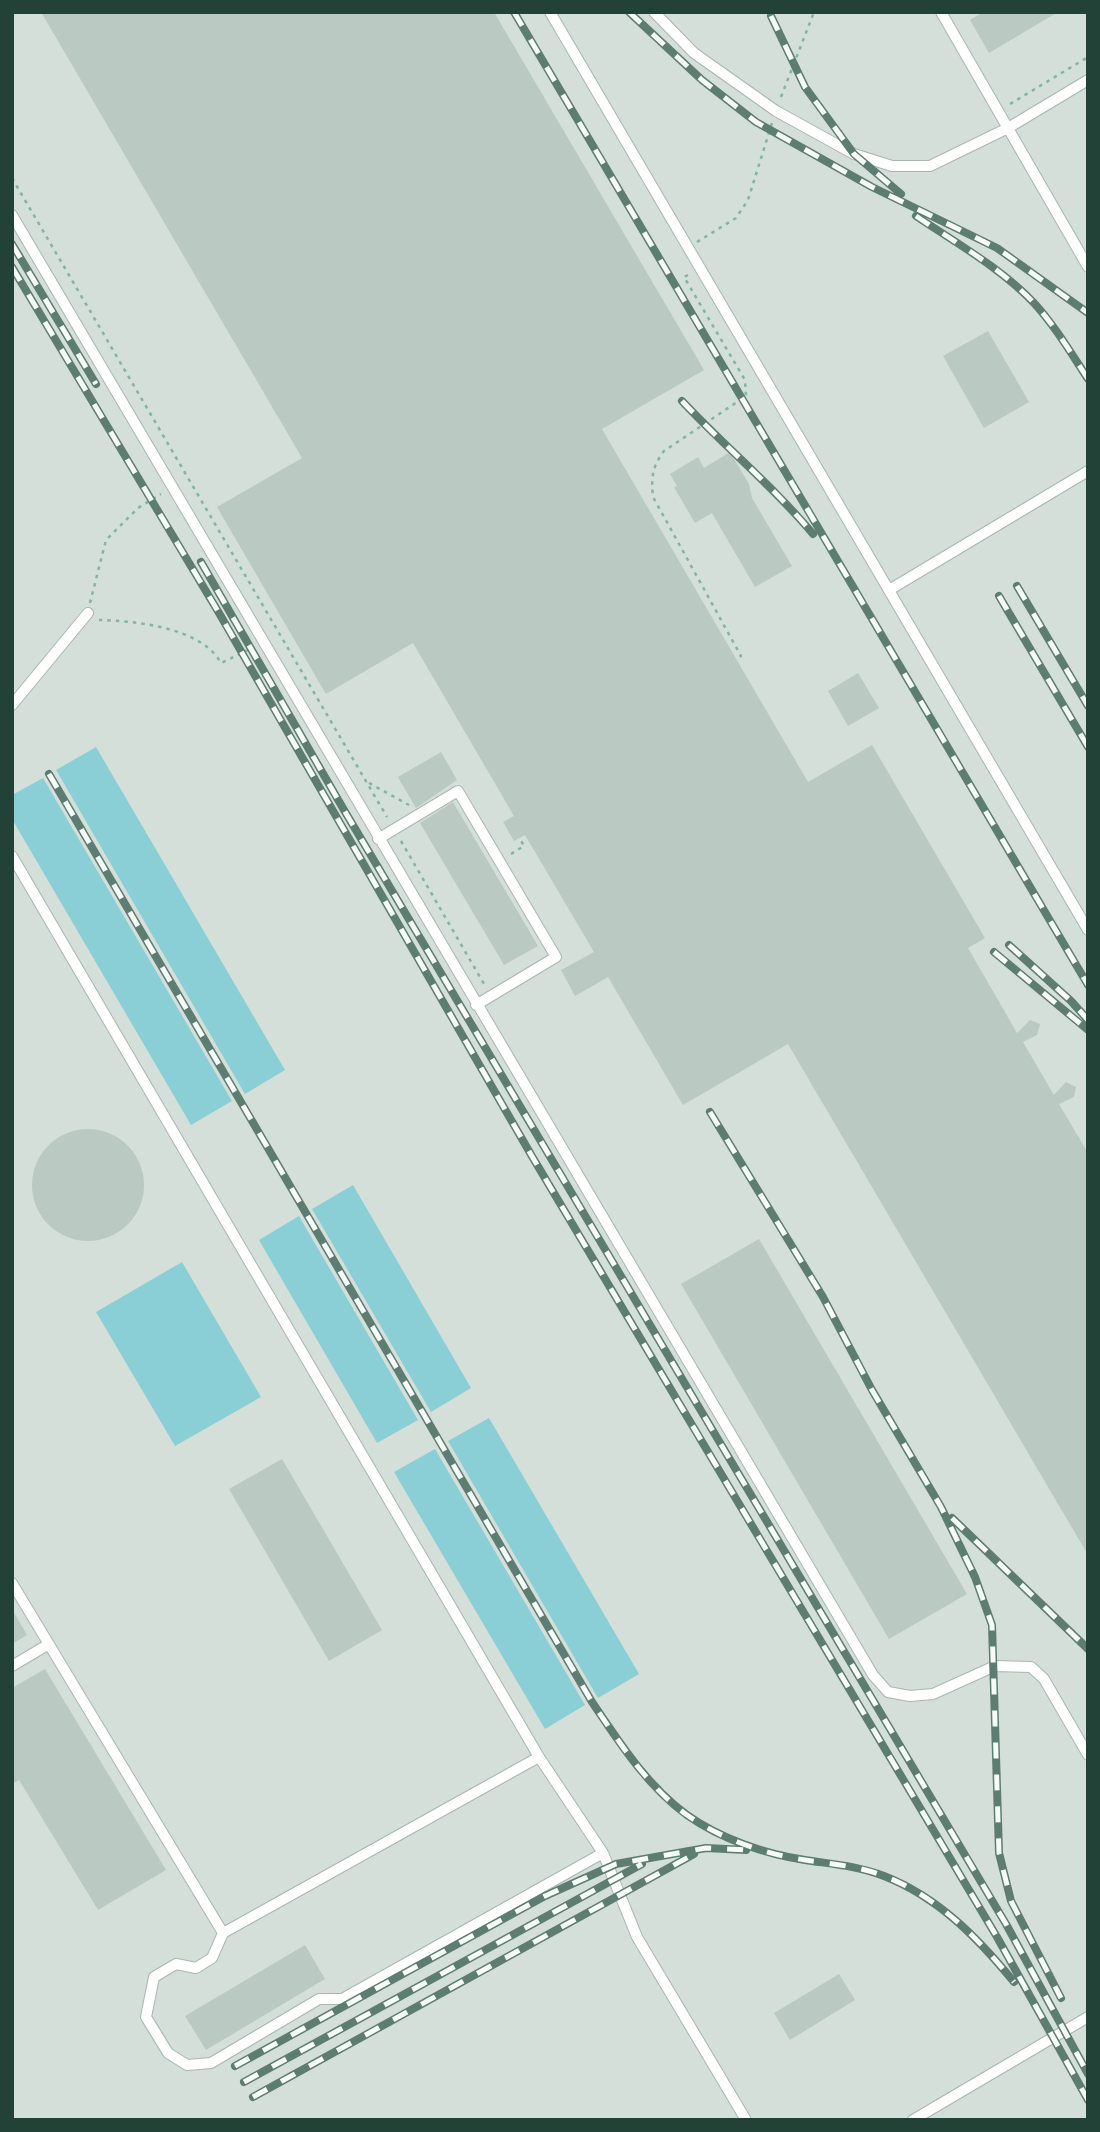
<!DOCTYPE html>
<style>
body{margin:0}
#map{position:relative;width:1100px;height:2132px;overflow:hidden;background:#e5efea;font-family:"Open Sans",sans-serif}
canvas{display:block}
.frame{position:absolute;inset:0;border:14px solid #234237;pointer-events:none}
</style>
<div id="map">
<canvas width="1100" height="2132"></canvas>
<div class="frame"></div>
</div>
<script>
const ctx = document.querySelector('canvas').getContext('2d');
ctx.lineJoin = 'round';
function paint(path, color) {
  ctx.fillStyle = color;
  ctx.fill(path, 'evenodd');
}
function trace(path, color, width, dash) {
  ctx.strokeStyle = color;
  ctx.lineWidth = width;
  ctx.lineCap = dash ? 'butt' : 'round';
  ctx.setLineDash(dash || []);
  ctx.stroke(path);
}
paint(new Path2D(`
 M12,12H1088V2120H12Z`), '#d3dfd8');
paint(new Path2D(`
 M96,747L285,1070L245,1094L56,770Z
 M43,778L232,1101L191,1125L12,819V795Z
 M353,1185L471,1388L431,1412L312,1209Z
 M299,1216L418,1420L377,1443L259,1240Z
 M182,1262L261,1397L175,1446L96,1312Z
 M489,1418L639,1674L598,1698L448,1441Z
 M435,1449L585,1705L545,1729L394,1472Z`), '#8bcfd6');
paint(new Path2D(`
 M41,12H494L704,370L602,429L808,782L872,745L985,938L968,948L1017,1033L1030,1020L1040,1024L1037,1035L1023,1042L1054,1095L1066,1082L1076,1087L1074,1097L1059,1104L1088,1153V1555L788,1044L683,1105L608,977L575,996L561,970L594,952L525,835L514,841L503,822L514,816L413,643L326,694L217,507L302,458Z
 M983,12H1058L989,53L970,20Z
 M988,331L1029,402L984,428L943,356Z
 M730,452L749,484L752,498L792,566L755,587L712,513L695,523L674,487L677,486L670,474L698,457L704,468Z
 M858,673L879,708L848,726L828,691Z
 M441,752L457,780L416,808L398,777Z
 M453,802L538,946L504,965L420,823Z
 M32 1185a56 56 0 1 1 112 0a56 56 0 1 1-112 0Z
 M759,1239L967,1594L889,1639L681,1284Z
 M282,1459L382,1630L329,1661L229,1489Z
 M12,1609L27,1635L12,1644Z
 M45,1669L166,1870L98,1910L19,1780L12,1784V1688Z
 M305,1945L325,1979L206,2050L185,2016Z
 M839,1974L855,2000L790,2040L774,2013Z`), '#bacac2');
const service = new Path2D(`
 M550,12L1088,930
 M654,12L694,53L776,111L854,154L892,166H930L1008,128L1088,80
 M941,12L1088,267
 M12,215L873,1675L888,1692L910,1696L933,1694L995,1666L1031,1667L1044,1679L1088,1755
 M889,590L1088,471
 M12,705L88,613
 M378,839L458,791L556,957L476,1005
 M12,856L539,1757L603,1853L637,1937L746,2120
 M12,1583L223,1933
 M12,1666L49,1644
 M539,1757L223,1933L212,1958L196,1968L176,1964L154,1977L146,2017L168,2053L187,2065L211,2063L319,1999H342L603,1853
 M913,2120L1088,2017`);
trace(service, '#a7b8b1', 12);
trace(new Path2D(`
 M781,97L814,12
 M1010,104L1088,57
 M12,178L387,817
 M697,242L736,218L748,200L772,123
 M688,275L684,277L745,380L746,396L664,451C652,467 651,478 653,497L741,656L736,658
 M90,603L106,540L138,508L161,494
 M99,620C135,621 201,627 221,663L254,647
 M369,783L409,805
 M401,841L484,984
 M511,854L524,846L520,839`), '#84b4a2', 2.5, [3.5, 5]);
trace(service, '#fff', 10);
const rail = new Path2D(`
 M514,12L1088,985
 M629,12L702,80L756,122L872,187L997,248L1088,313
 M771,16L805,87L854,154L901,194
 M916,216C956,243 1001,268 1034,303C1055,326 1071,353 1088,379
 M12,244L96,384
 M12,267L219,613L533,1158L997,1937L1088,2100
 M682,401C725,447 773,486 813,534
 M201,562L344,810L1006,1924L1088,2074
 M1017,586L1088,706
 M999,596L1088,747
 M49,774L592,1702C619,1742 647,1786 687,1815C721,1839 765,1854 805,1860C831,1864 859,1866 884,1876C938,1897 978,1938 1014,1982
 M1009,945L1071,1001L1088,1020
 M994,952L1088,1030
 M710,1112L823,1297L872,1390L941,1507L975,1577L992,1625L999,1853L1011,1901L1061,1998
 M952,1518L1088,1649
 M235,2066L545,1896L616,1864L706,1848L746,1850
 M244,2082L642,1864
 M253,2097L694,1854`);
trace(rail, '#5d7d72', 8);
trace(rail, '#f6fbf8', 5, [16]);
</script>
